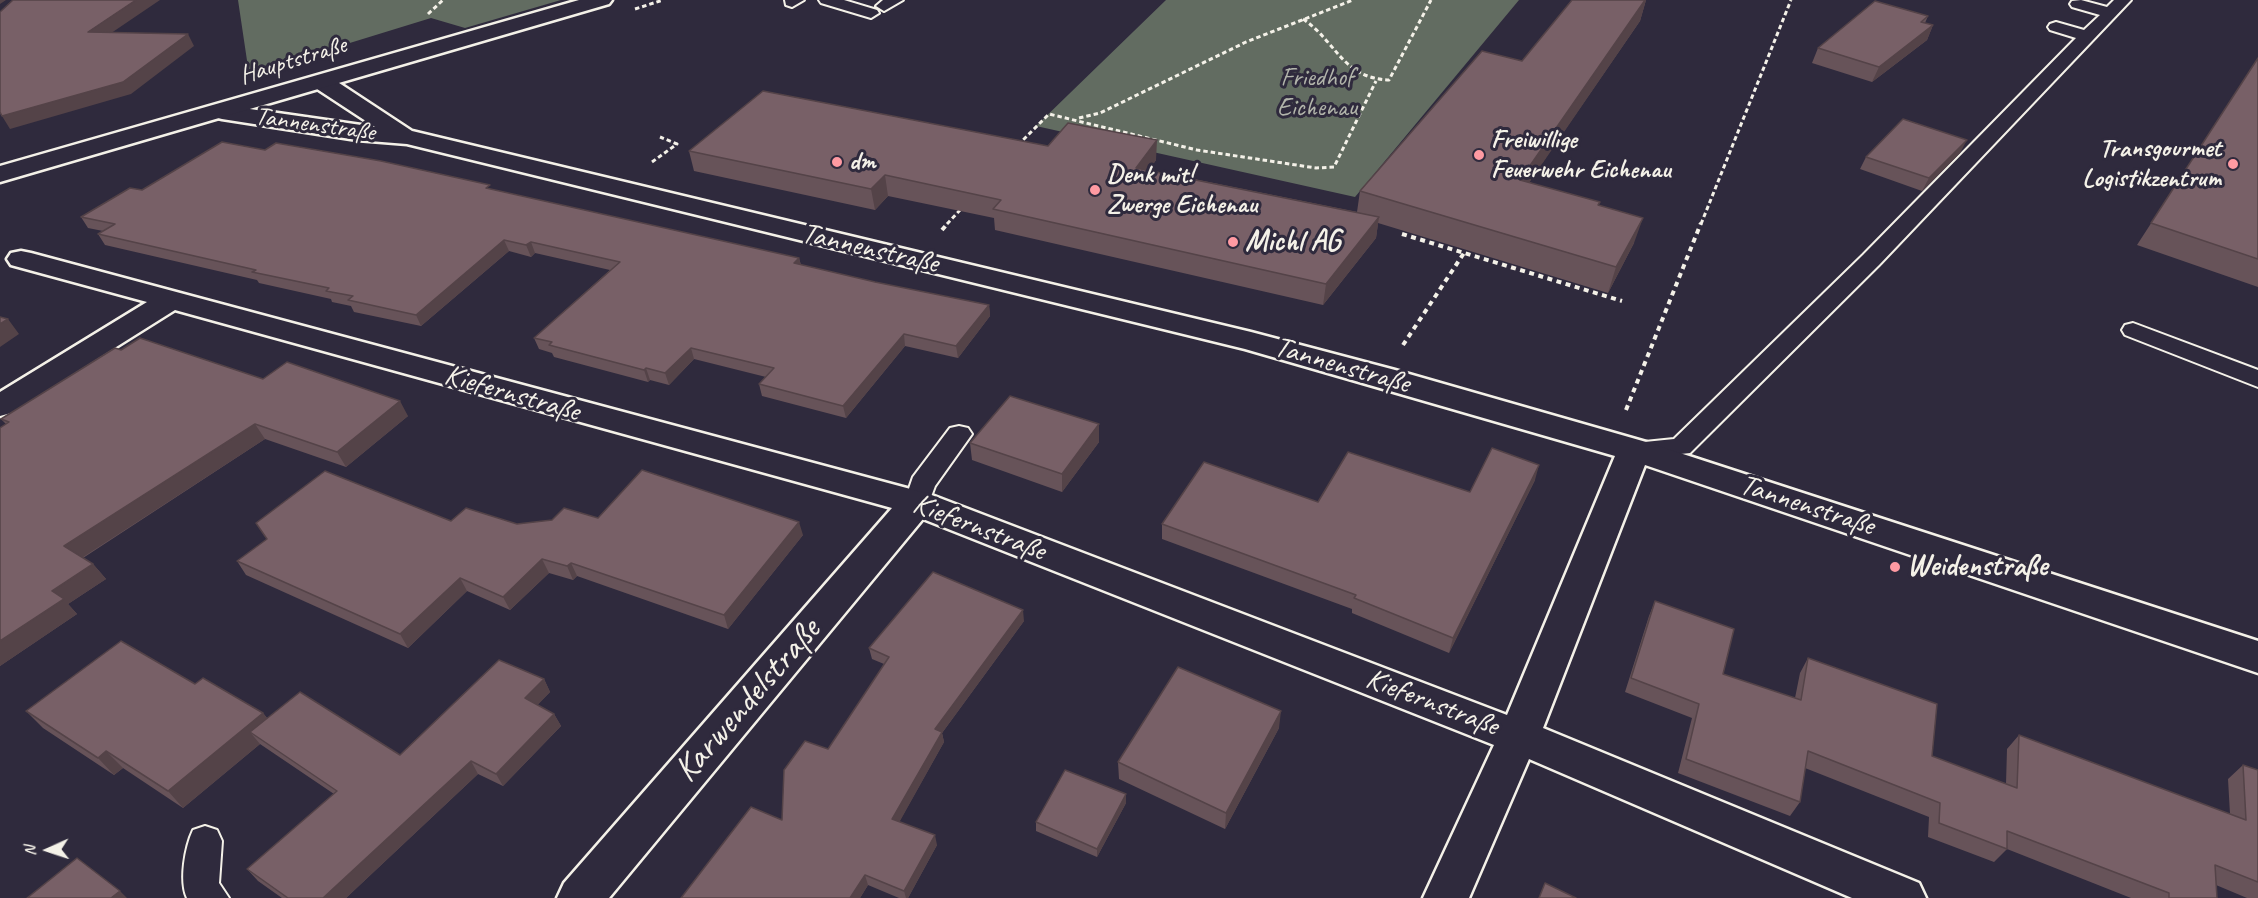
<!DOCTYPE html>
<meta charset="utf-8">
<style>
body{margin:0}
#map{position:relative;width:2258px;height:898px;overflow:hidden;background:#2f2a3d;font-family:Caveat,sans-serif}
canvas{display:block}
.north{position:absolute;left:18px;top:820px;width:60px;height:60px;-webkit-text-stroke:4px #2f2a3d;paint-order:stroke;rotate:267deg;font-size:16px;font-weight:700;line-height:24px;text-align:center;color:#f4f1e8}
.north::after{content:'';display:block;margin:auto;width:21px;height:27px;background:#f4f1e8;clip-path:polygon(50% 0,100% 100%,50% 72%,0 100%)}
</style>
<div id="map">
<canvas width="2258" height="898"></canvas>
<div class="north">N</div>
</div>
<script>
const ctx = document.querySelector('canvas').getContext('2d');
ctx.lineJoin = 'round';
function paint(path, color) {
  ctx.fillStyle = color;
  ctx.fill(path, 'evenodd');
}
function trace(path, color, width, dash) {
  ctx.strokeStyle = color;
  ctx.lineWidth = width;
  ctx.lineCap = dash ? 'butt' : 'round';
  ctx.setLineDash(dash || []);
  ctx.stroke(path);
}
function label(font, color, halo, rows, align = 'center') {
  ctx.font = font + ' Caveat,sans-serif';
  ctx.lineWidth = 6;
  ctx.setLineDash([]);
  ctx.textBaseline = 'middle';
  ctx.strokeStyle = halo;
  ctx.fillStyle = color;
  for (const [text, x, y, turn = 0] of rows) {
    ctx.save();
    ctx.translate(x, y);
    ctx.rotate((+turn || 0) * Math.PI / 180);
    ctx.textAlign = isNaN(turn) ? turn : align;
    if (halo) ctx.strokeText(text, 0, 0);
    ctx.fillText(text, 0, 0);
    ctx.restore();
  }
}
paint(new Path2D(`
 M238,0H561L465,28L431,18L249,74Z
 M1166,0H1519L1355,197L1036,126Z`), '#626c61');
const service = new Path2D(`
 M785,0H804L792,7L786,5Z
 M819,0H844L877,10L879,13L871,18L821,3Z
 M883,0H903L884,11L876,6Z
 M2081,0L2107,7L2114,0H2131L1879,265L1690,453L1634,459L1625,456L1621,450L1625,444L1674,439L1863,255L2076,38L2050,30L2048,27L2050,24L2056,22L2084,30L2100,15L2072,7L2070,4L2072,1Z
 M2133,323L2258,370V387L2125,335L2122,330L2125,325Z
 M959,426L968,428L972,434L935,486L926,510L917,513L908,510L904,503L913,477L950,428Z
 M205,826L217,830L222,841L219,883L229,898H187C179,881 185,847 193,830Z`);
const minor = new Path2D(`
 M322,75L330,77L412,131L1251,332L1395,370L1646,442L2258,641V673L1645,465L1543,728L1919,883L1926,898H1852L1529,759L1469,898H1423L1494,745L923,519L609,898H557L564,883L892,508L175,310L11,413L0,416V392L147,302L11,265L7,259L11,253L21,251L31,253L929,494L1507,715L1615,456L1245,349L407,144L357,140L222,119L214,117L210,112L214,107L222,105L375,127L314,87L311,82L314,77Z`);
const secondary = new Path2D(`
 M579,0H612L609,4L0,182V166Z`);
trace(service, '#f4f1e8', 4);
trace(minor, '#f4f1e8', 5);
trace(secondary, '#f4f1e8', 5);
trace(new Path2D(`
 M635,9L663,0
 M428,14L443,0
 M1303,19C1337,42 1342,78 1389,80L1431,0
 M1079,118L1100,113L1246,42L1353,0
 M1018,145L1049,114L1197,150L1316,168L1334,167L1376,81
 M652,162L677,144L660,137
 M947,224L961,209
 M1701,224L1791,0`), '#f4f1e8', 3, [4.5, 3]);
trace(new Path2D(`
 M942,230L948,223
 M1402,234L1622,301
 M1403,345L1464,253
 M1626,410L1701,223`), '#f4f1e8', 4, [5, 4.5]);
paint(service, '#2f2a3d');
paint(minor, '#2f2a3d');
paint(secondary, '#2f2a3d');
paint(new Path2D(`
 M1572,0H1646L1640,21L1529,182L1599,206L1634,243L1608,293L1378,223L1376,238L1323,305L995,230L994,218L888,196L875,210L694,171L689,151L1048,146L1156,160L1149,170L1357,212L1360,191L1522,61Z
 M1928,16L1925,23L1933,25L1927,40L1872,82L1812,63L1818,48Z
 M2258,58V287L2137,245Z
 M265,150L492,190L799,258L801,265L875,282L989,305L990,316L958,358L905,346L846,418L762,396L759,384L766,377L694,359L669,385L650,380L648,382L554,357L552,353L539,349L534,338L610,270L535,253L531,257L509,251L421,326L354,312L351,306L332,302L331,299L259,283L257,280L105,245L98,234L103,231L88,228L81,217L142,190Z
 M1960,153L1922,191L1860,169L1866,157Z
 M121,350L263,379L408,416L346,467L265,439L83,558L93,564L106,579L68,604L77,614L0,666V428L6,424L1,419Z
 M1099,442L1062,492L972,460L970,443Z
 M1535,480L1449,653L1352,613V609L1162,539V524L1318,502L1470,492Z
 M598,518L803,535L728,629L577,576L573,580L549,573L510,610L467,591L408,648L246,575L237,561L451,521L517,524Z
 M1655,601L1723,674L1795,698L1800,673L1808,658L1932,756L2006,784L2007,749L2019,735L2230,814L2228,779L2243,765L2258,770V898H2247L2216,885L2217,898H2131L2007,849L1994,862L1928,837L1929,817L1805,768L1800,802L1790,816L1678,773L1692,718L1625,692L1649,616Z
 M1024,621L942,733L944,742L899,822L937,845L908,898H899L868,885L860,898H681L782,820L884,664L872,659L869,648Z
 M544,679L550,692L537,705L554,714L561,726L503,786L478,774L346,898H282L258,881L247,869L334,794L260,744L183,808L123,768L114,775L43,728L26,711L263,713L267,718L400,755Z
 M1279,728L1225,829L1119,779L1118,762Z
 M1126,803L1097,857L1036,831V822Z`), '#675359');
paint(new Path2D(`
 M0,0H6L0,4Z
 M136,0H160L95,44L88,32Z
 M1645,0H1646L1640,21L1514,205L1520,180Z
 M1933,25L1927,40L1872,82L1879,67Z
 M188,34L194,46L131,94L10,129L2,116Z
 M1157,140L1156,160L1136,188V168Z
 M1967,140L1960,153L1922,191L1929,178Z
 M885,175L888,196L875,210L871,189Z
 M1379,217L1376,238L1323,305L1326,284Z
 M1643,218L1634,243L1608,293L1616,267Z
 M504,240L509,251L421,326L416,315Z
 M531,242L535,253L531,257L526,245Z
 M799,258L802,270L794,263Z
 M989,305L990,316L958,358L956,346Z
 M8,319L19,334L0,347V324Z
 M904,334L905,346L846,418L843,406Z
 M691,348L694,359L669,385L665,373Z
 M646,368L650,380L648,382L644,370Z
 M400,401L408,416L346,467L337,452Z
 M255,424L265,439L77,561L64,546Z
 M1099,424V442L1062,492V474Z
 M1539,465L1535,480L1449,653L1453,638Z
 M799,522L803,535L728,629L724,615Z
 M542,559L549,573L510,610L503,597Z
 M571,563L577,576L573,580L567,566Z
 M93,564L106,579L68,604L77,614L0,666V641L52,591Z
 M460,578L467,591L408,648L400,634Z
 M1023,610L1024,621L942,733L944,742L895,830L892,819L935,729Z
 M544,679L550,692L532,711L525,698Z
 M1281,711L1279,728L1225,829L1226,813Z
 M263,713L276,730L250,732L260,744L183,808L168,791Z
 M554,714L561,726L503,786L496,774Z
 M106,751L123,768L114,775L98,758Z
 M471,761L478,774L346,898H323Z
 M1126,794V803L1097,857V849Z
 M935,835L937,845L908,898H906L904,891Z
 M865,875L868,885L860,898H850Z
 M120,891L127,898H111Z`), '#544348');
const building = new Path2D(`
 M13,0H136L88,32L188,34L123,82L2,116L0,112V12Z
 M1572,0H1645L1520,180L1600,202L1598,205L1643,218L1616,267L1360,191L1482,51L1522,61Z
 M1875,1L1928,16L1921,22L1933,25L1879,67L1818,48Z
 M2258,58V259L2151,223Z
 M763,91L1048,146L1068,123L1157,140L1136,168L1379,217L1326,284L993,209L1001,200L885,175L871,189L689,151Z
 M1903,119L1967,140L1929,178L1866,157Z
 M222,142L265,150L276,143L381,161L490,185L486,188L799,258L794,263L875,282L989,305L956,346L904,334L843,406L759,384L774,368L691,348L665,373L646,368L644,370L549,345L552,342L534,338L620,262L531,242L526,245L504,240L416,315L348,300L353,296L326,291L329,288L252,272L256,270L98,234L115,224L81,217L130,188L142,190Z
 M0,317L8,319L0,324Z
 M140,338L263,379L287,362L400,401L337,452L255,424L64,546L93,564L52,591L64,599L0,641V428L9,422L1,419L115,348L121,350Z
 M1010,396L1099,424L1062,474L970,443Z
 M1492,448L1539,465L1453,638L1354,598L1356,595L1162,524L1204,462L1318,502L1348,452L1470,492Z
 M642,470L799,522L724,615L571,563L567,566L542,559L503,597L460,578L400,634L237,561L267,539L256,523L325,471L451,521L466,508L517,524L552,520L564,508L598,518Z
 M933,572L1023,610L935,729L942,732L892,819L935,835L904,891L865,875L850,898H681L751,807L782,820L784,770L805,741L828,749L889,657L869,648Z
 M1655,601L1734,629L1723,674L1801,700L1808,658L1937,704L1932,756L2017,788L2019,735L2246,820L2243,765L2258,770V882L2215,865L2217,898H2169V893L2007,831V849L1939,823L1940,803L1808,751L1800,802L1686,759L1699,704L1631,678Z
 M121,641L195,684L203,678L263,713L168,791L106,751L98,758L26,711Z
 M499,660L544,679L525,698L554,714L496,774L471,761L323,898H288L247,869L337,791L250,732L300,692L400,755Z
 M1178,667L1281,711L1226,813L1118,762Z
 M1065,770L1126,794L1097,849L1036,822Z
 M77,858L120,891L111,898H27Z
 M1545,883L1576,898H1539Z`);
paint(building, '#786067');
trace(building, '#544348', 1.5);
for (const [x, y, r, color] of [
 [1479,155,6,"#ff9aa2"],
 [837,162,6,"#ff9aa2"],
 [2233,164,6,"#ff9aa2"],
 [1095,190,6,"#ff9aa2"],
 [1233,242,6,"#ff9aa2"],
 [1895,567,6,"#ff9aa2"]
]) {
  const dot = new Path2D();
  dot.arc(x, y, r, 0, 2 * Math.PI);
  ctx.fillStyle = color;
  ctx.fill(dot);
  trace(dot, '#2f2a3d', 2);
}
label('26px', '#f4f1e8', '#2f2a3d', [
 ["Hauptstraße",293,61,-17],
 ["Tannenstraße",315,125,8]
]);
label('26px', '#b2b5ab', '#2f2a3d', [
 ["Friedhof",1317,78],
 ["Eichenau",1317,108]
]);
label('bold 26px', '#f4f1e8', '#2f2a3d', [
 ["Freiwillige",1491,140],
 ["Feuerwehr Eichenau",1491,170],
 ["Transgourmet",2221,149,"right"],
 ["Logistikzentrum",2221,179,"right"],
 ["dm",849,162],
 ["Denk mit!",1107,175],
 ["Zwerge Eichenau",1107,205]
], 'left');
label('bold 30px', '#f4f1e8', '#2f2a3d', [
 ["Michl AG",1245,242],
 ["Weidenstraße",1907,567]
], 'left');
label('30px', '#f4f1e8', '#2f2a3d', [
 ["Tannenstraße",870,249,13],
 ["Tannenstraße",1342,366,16],
 ["Kiefernstraße",512,394,16],
 ["Tannenstraße",1807,506,18],
 ["Kiefernstraße",979,528,21],
 ["Kiefernstraße",1432,703,21]
]);
label('36px', '#f4f1e8', '#2f2a3d', [
 ["Karwendelstraße",748,701,-49]
]);
</script>
